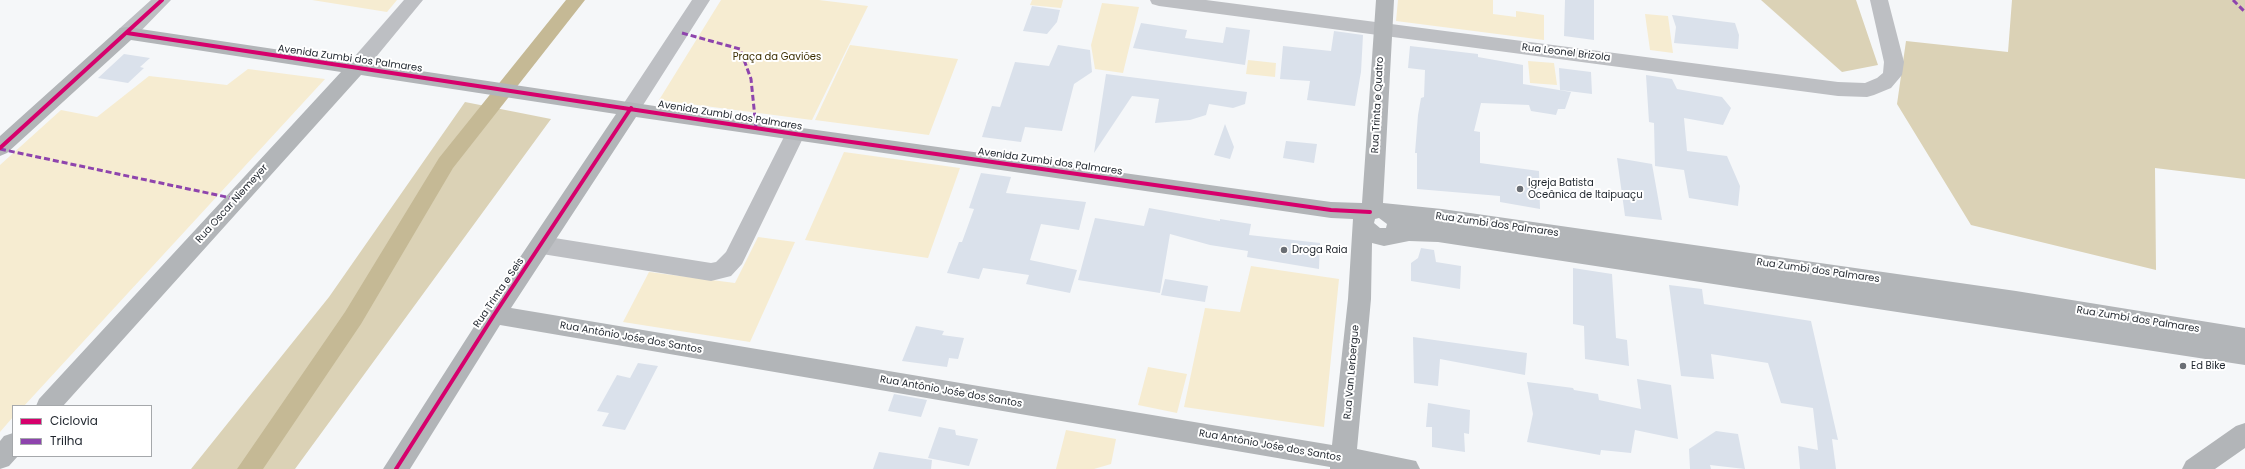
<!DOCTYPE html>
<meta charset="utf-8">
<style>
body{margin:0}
#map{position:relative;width:2245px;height:469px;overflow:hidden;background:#f5f7f9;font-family:Poppins,sans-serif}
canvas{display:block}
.legend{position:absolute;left:12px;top:405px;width:140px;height:52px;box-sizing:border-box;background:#fff;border:1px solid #a5a8ab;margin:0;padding:5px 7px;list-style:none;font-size:12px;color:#1f252d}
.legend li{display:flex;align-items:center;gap:8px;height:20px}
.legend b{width:20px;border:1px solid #a5a8ab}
</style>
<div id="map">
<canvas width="2245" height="469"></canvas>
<ul class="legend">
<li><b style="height:5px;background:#d6006c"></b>Ciclovia</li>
<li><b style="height:5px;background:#8e44ad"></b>Trilha</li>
</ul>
</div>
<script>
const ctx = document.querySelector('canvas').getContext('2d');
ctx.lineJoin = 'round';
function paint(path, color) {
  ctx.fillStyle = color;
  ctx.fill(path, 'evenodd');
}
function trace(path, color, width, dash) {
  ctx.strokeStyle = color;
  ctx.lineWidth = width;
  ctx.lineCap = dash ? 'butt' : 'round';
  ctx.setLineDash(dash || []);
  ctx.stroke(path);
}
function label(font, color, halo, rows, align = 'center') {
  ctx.font = font + ' Poppins,sans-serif';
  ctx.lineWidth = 4;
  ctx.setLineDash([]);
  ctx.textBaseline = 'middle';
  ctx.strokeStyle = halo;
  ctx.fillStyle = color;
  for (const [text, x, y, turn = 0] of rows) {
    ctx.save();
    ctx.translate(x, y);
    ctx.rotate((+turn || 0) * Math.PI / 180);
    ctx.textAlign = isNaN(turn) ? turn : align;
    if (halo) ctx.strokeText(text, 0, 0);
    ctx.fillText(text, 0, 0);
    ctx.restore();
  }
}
paint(new Path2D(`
 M312,0H397L387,12Z
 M721,0H819L868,6L812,120L659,100Z
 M1032,0H1063L1061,8L1030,5Z
 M1398,0H1493V14L1516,17V11L1544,15V40L1396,21Z
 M1102,3L1139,7L1123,73L1095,69L1091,45Z
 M1645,14L1668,16L1673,53L1650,50Z
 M850,45L958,59L929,135L815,120Z
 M1248,60L1276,63L1275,77L1246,74Z
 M1528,61L1554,63L1557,85L1530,83Z
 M248,69L325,79L24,406H13V417L0,432V165L61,110L97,117L149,76L227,85Z
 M844,152L960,168L928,258L805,240Z
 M758,237L795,242L750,342L623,322L649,272L735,283Z
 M1251,266L1339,279L1324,427L1184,407L1205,308L1240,312Z
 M1148,367L1187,374L1177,413L1138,405Z
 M1066,430L1116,439L1111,464L1094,469H1056Z`), '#f6ecd1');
paint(new Path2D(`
 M1761,0H1856L1878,65L1842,72Z
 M2012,0H2245V179L2155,168L2156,270L1971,225L1897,104L1906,41L2008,52Z
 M465,102L551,119L295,469H191L329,297Z`), '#dbd2b6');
paint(new Path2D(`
 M566,0H585L453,168L361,324L263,469H237L345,312L439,158Z`), '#c5b995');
paint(new Path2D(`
 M1565,0H1594V40L1564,36Z
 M1032,6L1060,10L1057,22L1047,34L1023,31Z
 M1672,15L1735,23L1739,35L1738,49L1674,43L1676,27Z
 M1141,23L1187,30L1185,38L1223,43L1226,27L1250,30L1245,65L1133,48Z
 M1334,31L1363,35L1361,72L1355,106L1307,100L1310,81L1280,79L1283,46L1331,51Z
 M1058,45L1090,50L1092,72L1074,84L1062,131L1025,127L1021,142L982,137L992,106L1000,107L1015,62L1049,66Z
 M1410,46L1478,54V57L1523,65V84L1571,92L1565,109H1558L1556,115L1531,111L1529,105L1481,103L1474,131L1480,132V163L1539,171L1540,209L1500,202V196L1417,189V153H1415L1418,115L1421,98L1424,97L1425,70L1408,68Z
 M124,54L150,58L140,67L144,68L128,83L98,78Z
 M1559,68L1591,72L1592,94L1560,90Z
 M1106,74L1247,92L1245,104L1233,108L1209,104L1206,115L1190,120L1155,123L1159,99L1132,96L1094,153Z
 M1646,75L1672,79L1677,89L1722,97L1731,108L1723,125L1684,118L1687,151L1727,156L1740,186L1738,206L1689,198L1684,170L1655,166L1654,123L1649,122Z
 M1225,124L1234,147L1230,159L1214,155Z
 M1286,141L1317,144L1314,163L1283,158Z
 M1617,158L1652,164L1662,220L1625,216Z
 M981,173L1011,177L1006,193L1086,202L1079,230L1041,224L1030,260L1077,270L1070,293L1026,284L1029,275L983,268L979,279L947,273L959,242H962L974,209L969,208Z
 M1149,208L1220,221V219L1251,224L1249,235L1320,243L1319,269L1247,257L1248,251L1210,245L1170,234L1160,293L1078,280L1095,218L1144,226Z
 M1421,248L1434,250L1436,262L1461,266L1460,289L1411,281V263L1418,258Z
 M1573,268L1612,274L1616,338L1627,340L1629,366L1585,359L1584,326L1573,324Z
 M1165,279L1208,286L1205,302L1161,295Z
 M1669,285L1702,289L1704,304L1811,321L1838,440L1832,439L1836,469H1800L1798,446L1818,450L1813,408L1781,403L1768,363L1711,354L1714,379L1681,376Z
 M916,326L944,331L942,335L964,338L958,359L949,358L947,367L902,361Z
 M1413,337L1527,353L1525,375L1440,359L1438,386L1414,383Z
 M638,363L658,366L625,430L602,426L609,413L597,411L617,375L630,378Z
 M1637,379L1671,385L1678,439L1635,430L1631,453L1601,450L1600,455L1527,442L1533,414L1527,382L1573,388L1574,390L1598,394L1599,400L1641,409Z
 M894,394L927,400L921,417L888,411Z
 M1428,403L1470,410L1469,434L1464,433L1465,452L1432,447V427H1426Z
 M939,427L955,430L956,435L978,439L969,466L928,458Z
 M1716,431L1738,434L1745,469L1710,465L1711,469H1690L1689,449Z
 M879,452L932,460L931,469H873Z`), '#dae1eb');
paint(new Path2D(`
 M151,0H171L134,38L127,39L120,38L117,33L120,28Z
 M404,0H423L362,74L355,76L348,74L345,69L348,64Z
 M692,0H710L638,113L631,115L624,113L621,108L624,103Z
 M1150,0H1206L1838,82L1865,83L1877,78L1883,73L1884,62L1870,0H1888L1904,62L1902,75L1891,88L1874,95L1867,97L1838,96L1159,6L1152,4Z
 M795,127L802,129L805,134L742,264L731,276L711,281L542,254L534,251L531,245L534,239L542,236L711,263L716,262L726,252L788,129Z`), '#bdbfc3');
paint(new Path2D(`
 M1376,0H1394L1383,203L1442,209L2016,291L2245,328V365L1438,242L1409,241L1384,246L1372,243L1371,299L1357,449L1416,461L1420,469H1330V467L500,325L410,469H383L486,308L616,114L361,75L63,406H36L39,399L341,72L131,40L7,153L0,156V136L120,28L127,27L795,127L1331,202L1362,203ZM636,117L1331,218L1353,219L1348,299L1332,445L511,308ZM1379,218L1387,224L1386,228H1380L1374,223L1375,219Z
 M2245,423V448L2215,469H2182L2186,461L2236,426Z
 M13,433V456H18L9,466L0,469V441L4,436Z`), '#b2b5b8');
trace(new Path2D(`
 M2233,0L2245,12
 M682,33L740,49L751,79L756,128
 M0,149L236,199`), '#8e44ad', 3, [6, 3]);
trace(new Path2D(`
 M127,33L795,134L1331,210L1370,212
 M0,148L162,0
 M396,469L494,315L631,108`), '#d6006c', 4);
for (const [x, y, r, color] of [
 [1520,189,4,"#6a6e74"],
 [1284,250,4,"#6a6e74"],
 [2183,366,4,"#6a6e74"]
]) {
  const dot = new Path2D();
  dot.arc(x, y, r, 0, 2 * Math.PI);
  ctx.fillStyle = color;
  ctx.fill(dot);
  trace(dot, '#fff', 1.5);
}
label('10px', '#1f252d', '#fff', [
 ["Rua Leonel Brizola",1566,53,7],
 ["Avenida Zumbi dos Palmares",350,59,8],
 ["Rua Trinta e Quatro",1378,105,-87],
 ["Avenida Zumbi dos Palmares",730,116,9],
 ["Avenida Zumbi dos Palmares",1050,162,8],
 ["Rua Oscar Niemeyer",232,204,-48],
 ["Rua Zumbi dos Palmares",1497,225,8],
 ["Rua Zumbi dos Palmares",1818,271,8],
 ["Rua Trinta e Seis",499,293,-56],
 ["Rua Zumbi dos Palmares",2138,320,9],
 ["Rua Antônio Jośe dos Santos",631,338,10],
 ["Rua Van Lerbergue",1352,372,-85],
 ["Rua Antônio Jośe dos Santos",951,392,10],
 ["Rua Antônio Jośe dos Santos",1270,446,10]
]);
label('10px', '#3c2f02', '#fff', [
 ["Praça da Gaviões",777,57]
]);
label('10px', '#1f252d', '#fff', [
 ["Igreja Batista",1528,183],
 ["Oceânica de Itaipuaçu",1528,195],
 ["Droga Raia",1292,250],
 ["Ed Bike",2191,366]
], 'left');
</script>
